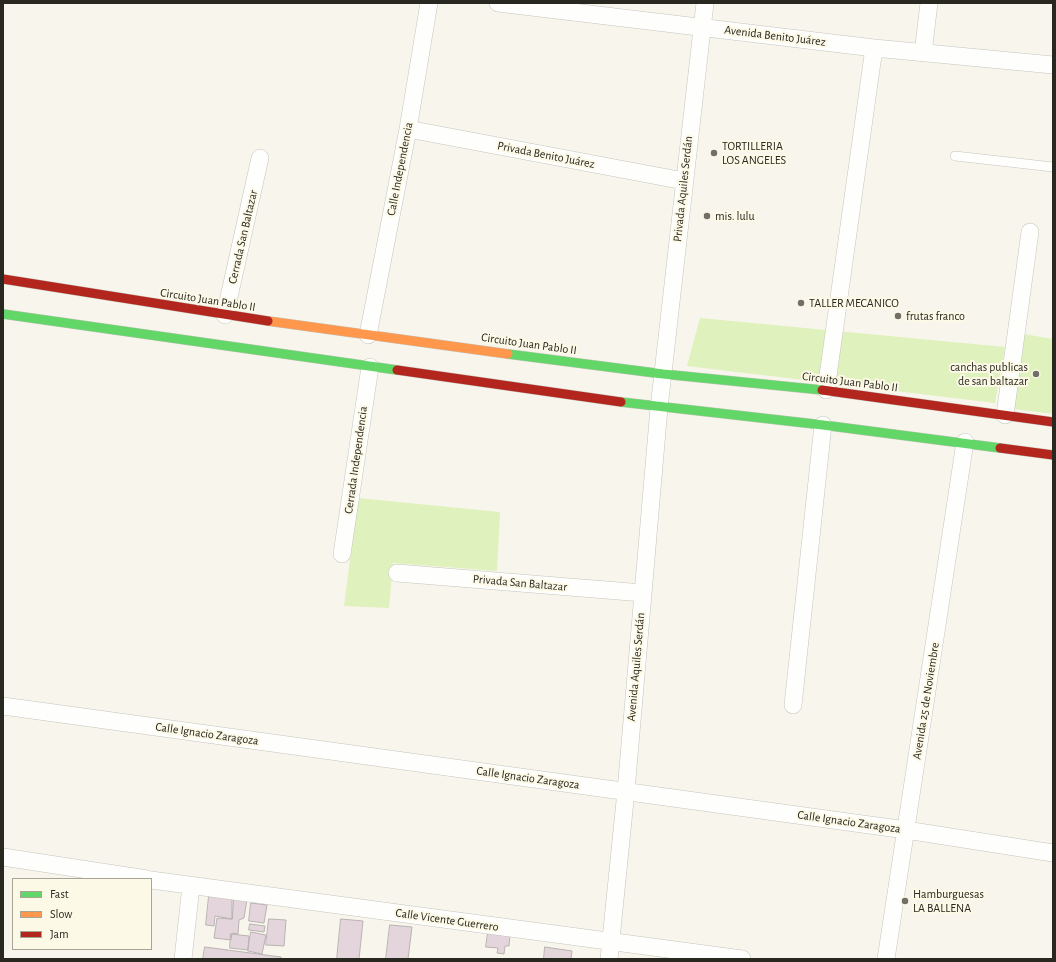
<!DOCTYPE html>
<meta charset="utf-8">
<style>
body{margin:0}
#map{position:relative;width:1056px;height:962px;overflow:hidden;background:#f8f6ec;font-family:"Alegreya Sans",sans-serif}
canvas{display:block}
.frame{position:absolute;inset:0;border:4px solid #282720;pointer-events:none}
.legend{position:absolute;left:12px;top:878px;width:140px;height:72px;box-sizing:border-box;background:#fdf9e7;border:1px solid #a8a597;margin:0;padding:5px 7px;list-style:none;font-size:12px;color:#282720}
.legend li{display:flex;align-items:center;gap:8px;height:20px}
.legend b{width:20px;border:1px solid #a8a597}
</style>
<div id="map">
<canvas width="1056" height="962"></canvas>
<div class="frame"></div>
<ul class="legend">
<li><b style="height:5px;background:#63d668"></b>Fast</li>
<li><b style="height:5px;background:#ff974d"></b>Slow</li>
<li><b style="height:5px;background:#b3261e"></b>Jam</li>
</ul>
</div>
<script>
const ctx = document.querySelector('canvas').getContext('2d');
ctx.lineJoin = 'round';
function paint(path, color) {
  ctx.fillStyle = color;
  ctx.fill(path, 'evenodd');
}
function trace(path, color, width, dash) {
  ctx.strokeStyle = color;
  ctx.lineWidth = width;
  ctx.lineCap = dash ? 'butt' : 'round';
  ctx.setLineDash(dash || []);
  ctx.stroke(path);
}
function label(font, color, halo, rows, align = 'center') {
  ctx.font = font + ' "Alegreya Sans",sans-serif';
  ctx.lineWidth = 4;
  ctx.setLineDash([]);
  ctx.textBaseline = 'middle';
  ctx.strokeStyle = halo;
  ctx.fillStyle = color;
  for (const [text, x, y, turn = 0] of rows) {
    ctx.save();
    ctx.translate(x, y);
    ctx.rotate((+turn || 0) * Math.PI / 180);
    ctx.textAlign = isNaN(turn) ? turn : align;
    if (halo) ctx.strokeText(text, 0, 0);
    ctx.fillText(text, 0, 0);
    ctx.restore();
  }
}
paint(new Path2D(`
 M700,318L1005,347L995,403L687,366Z
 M1024,334L1053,339V414L1014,409Z
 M358,498L500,512L497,571L393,563L389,608L344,606Z`), '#dff1bc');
const building = new Path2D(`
 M209,896L232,898V919L215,916L214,926L206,925Z
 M234,897L247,899L244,918L239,920L238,934L232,933L231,940L214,938L217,918L232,919Z
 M251,903L267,905L264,923L249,921Z
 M269,919L286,920L284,946L266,945Z
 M341,919L363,921L359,959H337Z
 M250,924L265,926L264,932L249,930Z
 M390,925L412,927L408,959H386Z
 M251,932L266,935L262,954L248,951Z
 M488,933L510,935L509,946H505L504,954L497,953L498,948L486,947Z
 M231,934L249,936L248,950L230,948Z
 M205,947L281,957V959H203Z
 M545,947L572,951L571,959H544Z`);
paint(building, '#e4d4db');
trace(building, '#b7b3b1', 1);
const lane = new Path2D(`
 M955,156L1053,167`);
const street = new Path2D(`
 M498,3L874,48L1053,65
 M923,53L929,3
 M408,129L684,181
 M225,315L260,158
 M368,335L408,129L429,3
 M826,390L874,48
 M1005,415L1030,232
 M342,554L370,367
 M397,573L643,593
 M793,705L823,425
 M3,706L906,830L1053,853
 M3,857L147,879
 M151,880L742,959
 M183,959L191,886
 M609,959L626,791L659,408L705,3
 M886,959L965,442`);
const fast = new Path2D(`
 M3,314L397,370
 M508,354L663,374L822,390
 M621,402L823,425L1000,448`);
const slow = new Path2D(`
 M268,321L508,354`);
const jam = new Path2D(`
 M3,279L268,321
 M397,370L621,402
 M822,390L1053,422
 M1000,448L1053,455`);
trace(lane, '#c5c4bd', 10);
trace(street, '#c5c4bd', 18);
trace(fast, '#c5c4bd', 10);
trace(slow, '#c5c4bd', 10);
trace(jam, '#c5c4bd', 10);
trace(lane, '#fefefc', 9);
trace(street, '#fefefc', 17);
trace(fast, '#63d668', 9);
trace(slow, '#ff974d', 9);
trace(jam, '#b3261e', 9);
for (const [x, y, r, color] of [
 [714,153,4,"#716f67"],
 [707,216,4,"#716f67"],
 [801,303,4,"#716f67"],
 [898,316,4,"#716f67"],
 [1036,374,4,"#716f67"],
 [905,901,4,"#716f67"]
]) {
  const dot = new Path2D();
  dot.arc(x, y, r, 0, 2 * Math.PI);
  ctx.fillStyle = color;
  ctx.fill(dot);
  trace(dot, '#fdf9e7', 1.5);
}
label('12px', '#282720', '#fdf9e7', [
 ["Avenida Benito Juárez",775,36,7],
 ["Privada Benito Juárez",546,155,11],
 ["Calle Independencia",400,169,-79],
 ["Privada Aquiles Serdán",683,189,-84],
 ["Cerrada San Baltazar",243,237,-77],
 ["Circuito Juan Pablo II",208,300,9],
 ["Circuito Juan Pablo II",529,344,8],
 ["Circuito Juan Pablo II",850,382,7],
 ["Cerrada Independencia",356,460,-82],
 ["Privada San Baltazar",520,583,5],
 ["Avenida Aquiles Serdán",636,667,-85],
 ["Avenida 25 de Noviembre",926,701,-81],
 ["Calle Ignacio Zaragoza",207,734,8],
 ["Calle Ignacio Zaragoza",528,778,8],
 ["Calle Ignacio Zaragoza",849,822,8],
 ["Calle Vicente Guerrero",447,920,8]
]);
label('12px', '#282720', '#fdf9e7', [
 ["TORTILLERIA",722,146],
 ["LOS ANGELES",722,160],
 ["mis. lulu",715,216],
 ["TALLER MECANICO",809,303],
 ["frutas franco",906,316],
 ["canchas publicas",1028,367,"right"],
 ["de san baltazar",1028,381,"right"],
 ["Hamburguesas",913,894],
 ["LA BALLENA",913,908]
], 'left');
</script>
